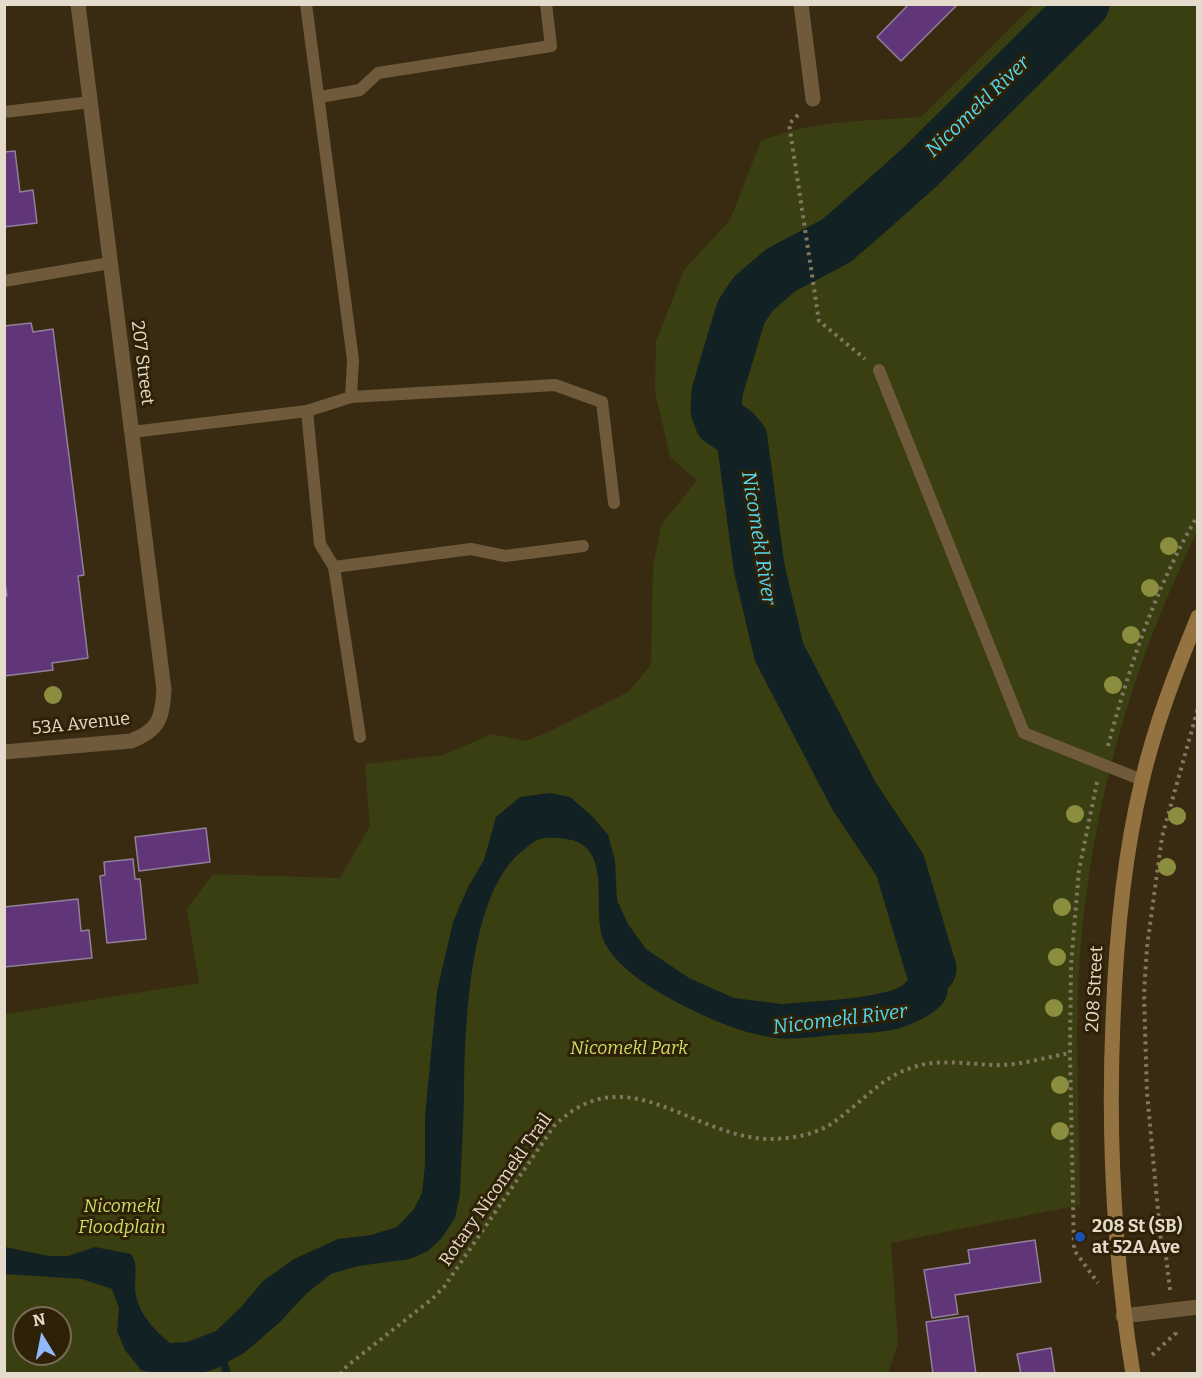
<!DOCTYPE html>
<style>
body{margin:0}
#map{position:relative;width:1202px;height:1378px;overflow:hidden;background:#382b11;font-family:Bitter,serif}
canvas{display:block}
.frame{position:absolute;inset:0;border:6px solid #e4dbcc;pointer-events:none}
.north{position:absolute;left:12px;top:1306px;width:60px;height:60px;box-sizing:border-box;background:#2e2107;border:2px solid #776b56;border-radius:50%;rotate:350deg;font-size:16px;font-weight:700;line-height:24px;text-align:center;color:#e4dbcc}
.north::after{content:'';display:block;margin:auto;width:21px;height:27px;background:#91b8fd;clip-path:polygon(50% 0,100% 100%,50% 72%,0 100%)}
</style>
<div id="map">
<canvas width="1202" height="1378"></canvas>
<div class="frame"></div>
<div class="north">N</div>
</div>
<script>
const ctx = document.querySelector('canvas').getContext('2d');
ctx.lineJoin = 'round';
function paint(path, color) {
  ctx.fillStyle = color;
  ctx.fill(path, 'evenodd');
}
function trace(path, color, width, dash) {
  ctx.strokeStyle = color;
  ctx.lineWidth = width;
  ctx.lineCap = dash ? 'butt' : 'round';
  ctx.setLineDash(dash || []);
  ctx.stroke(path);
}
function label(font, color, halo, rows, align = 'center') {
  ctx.font = font + ' Bitter,serif';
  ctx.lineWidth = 6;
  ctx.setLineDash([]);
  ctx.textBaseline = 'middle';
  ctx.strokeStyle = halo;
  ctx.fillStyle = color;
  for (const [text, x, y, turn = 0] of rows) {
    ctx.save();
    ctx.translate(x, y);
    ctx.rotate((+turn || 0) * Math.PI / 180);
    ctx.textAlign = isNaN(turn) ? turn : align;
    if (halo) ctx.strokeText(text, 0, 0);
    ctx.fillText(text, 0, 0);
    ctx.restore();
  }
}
paint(new Path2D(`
 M1033,5H1197V532C1131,668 1092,803 1080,955C1074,1038 1080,1122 1080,1205L891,1243L898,1343L888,1373L5,1374V1014L199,983L187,909L213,874L340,878L370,826L365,764L443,755L492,734L525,741L544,734L628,692L651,665L653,567L661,525L697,480L670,457L655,392L656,341L684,270L730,220L761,141C810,120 868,121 921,117ZM24,1318H60V1354H24Z`), '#3a3f11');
paint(new Path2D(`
 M550,793L570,797L592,816L608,835L615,860L617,900L628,924L646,949L689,978L734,998L782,1004L834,1000L861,997L891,991L902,986L909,979L912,967L911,956L893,903H916C925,924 956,976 946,998C939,1013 915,1023 900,1028C883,1033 863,1033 845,1034C820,1036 794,1041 769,1037C740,1032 714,1021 688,1008C660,994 615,969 603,939C592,909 612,851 572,840C561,838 548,836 537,840C533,842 528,846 525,849C467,890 465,1033 464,1098C463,1130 461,1162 460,1194L455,1218L441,1239L428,1251L410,1259L358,1266L331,1274L306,1294L280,1322L244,1353L215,1369L198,1374L153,1373L141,1370L125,1350L117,1331L119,1308L112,1289L82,1279L5,1274V1247L49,1256H68L95,1247L131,1254C138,1266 135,1272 135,1285C135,1310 152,1328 170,1343L187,1342L216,1331L241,1307L263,1281L294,1259L338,1239L371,1235L397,1227L414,1209L422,1193L425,1165V1116L437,991L453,922L468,887L484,860L496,817L520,797Z`), '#112124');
trace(new Path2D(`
 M221,1354L227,1374`), '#112124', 8);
trace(new Path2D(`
 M931,969L900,865L854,796L779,652L759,567L742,439L735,431L720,421L716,410L717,392L741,312L753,294L781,270L836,241L866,215L920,167L1084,4`), '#112124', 51);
const building = new Path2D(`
 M909,4H958L901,61L877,37Z
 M15,151L20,192L33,190L37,223L4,227V152Z
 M31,323L33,332L53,329L84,575L78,576L88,658L52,663L53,670L4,676V596H7L4,576V326Z
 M206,828L210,862L139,871L135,837Z
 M133,859L135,879H140L146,939L107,943L100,876L105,875L104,862Z
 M78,899L81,931L89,930L92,958L4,967V907Z
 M1035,1240L1041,1282L955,1295L958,1314L932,1318L924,1270L970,1263L968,1250Z
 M968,1316L976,1374H933L926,1322Z
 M1051,1348L1055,1374H1021L1017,1354Z`);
paint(building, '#613678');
trace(building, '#91809b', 1.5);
trace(new Path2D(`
 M798,115L789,124L819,321L865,359
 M1108,746C1129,667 1156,586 1198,515
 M1097,782L1079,870L1071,965L1070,1053L1074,1250L1098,1283
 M1170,1290L1166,1256L1161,1243L1147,1093L1144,994L1147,947L1162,837L1198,708
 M1152,1355L1176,1333V1331
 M340,1374L347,1366L432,1299L444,1287L554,1126C627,1054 691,1138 770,1139C790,1139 814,1135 831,1124C857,1107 878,1080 908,1069C938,1057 968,1065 998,1065C1022,1065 1047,1057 1070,1053`), '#817660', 4, [3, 4.5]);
trace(new Path2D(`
 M306,4L353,360L351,397
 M320,97L360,90L378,73L551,46L546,4
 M4,112L91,102
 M4,281L110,263
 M879,370L1024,733L1142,780
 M307,411L320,544L334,567L360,737
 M132,432L307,411L351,397L555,385L602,402L614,503
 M334,567L471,549L505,556L583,546`), '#6f5b3c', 12);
trace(new Path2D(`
 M801,4L813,99
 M4,752L131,741C159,730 162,719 164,690L78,4
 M1123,1316L1198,1307`), '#6f5b3c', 15);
trace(new Path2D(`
 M1133,1374C1114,1257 1108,1138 1113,1020C1116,939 1123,859 1142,781C1155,725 1176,671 1198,617`), '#947341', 15);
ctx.fillStyle = '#8b8d3f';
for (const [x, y] of [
 [1169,546],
 [1150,588],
 [1131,635],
 [1113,685],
 [53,695],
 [1075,814],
 [1177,816],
 [1167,867],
 [1062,907],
 [1057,957],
 [1054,1008],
 [1060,1085],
 [1060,1131]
]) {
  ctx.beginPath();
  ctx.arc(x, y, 9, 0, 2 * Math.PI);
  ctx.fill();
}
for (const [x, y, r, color] of [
 [1080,1237,6,"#1a4fb4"]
]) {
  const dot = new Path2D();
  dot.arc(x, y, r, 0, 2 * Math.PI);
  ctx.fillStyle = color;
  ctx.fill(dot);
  trace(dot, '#2e2107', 2);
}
label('18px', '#e4dbcc', '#2e2107', [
 ["207 Street",142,363,83],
 ["53A Avenue",81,724,-6],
 ["208 Street",1095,989,-87],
 ["Rotary Nicomekl Trail",496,1190,-55]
]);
label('italic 18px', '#cfdd65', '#2e2107', [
 ["Nicomekl Park",629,1049],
 ["Nicomekl",122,1207],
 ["Floodplain",122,1228]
]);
label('bold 18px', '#e4dbcc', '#2e2107', [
 ["208 St (SB)",1092,1227],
 ["at 52A Ave",1092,1248]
], 'left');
label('italic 20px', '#54d7ee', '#2e2107', [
 ["Nicomekl River",978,107,-44],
 ["Nicomekl River",758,538,81],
 ["Nicomekl River",840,1020,-7]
]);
</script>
